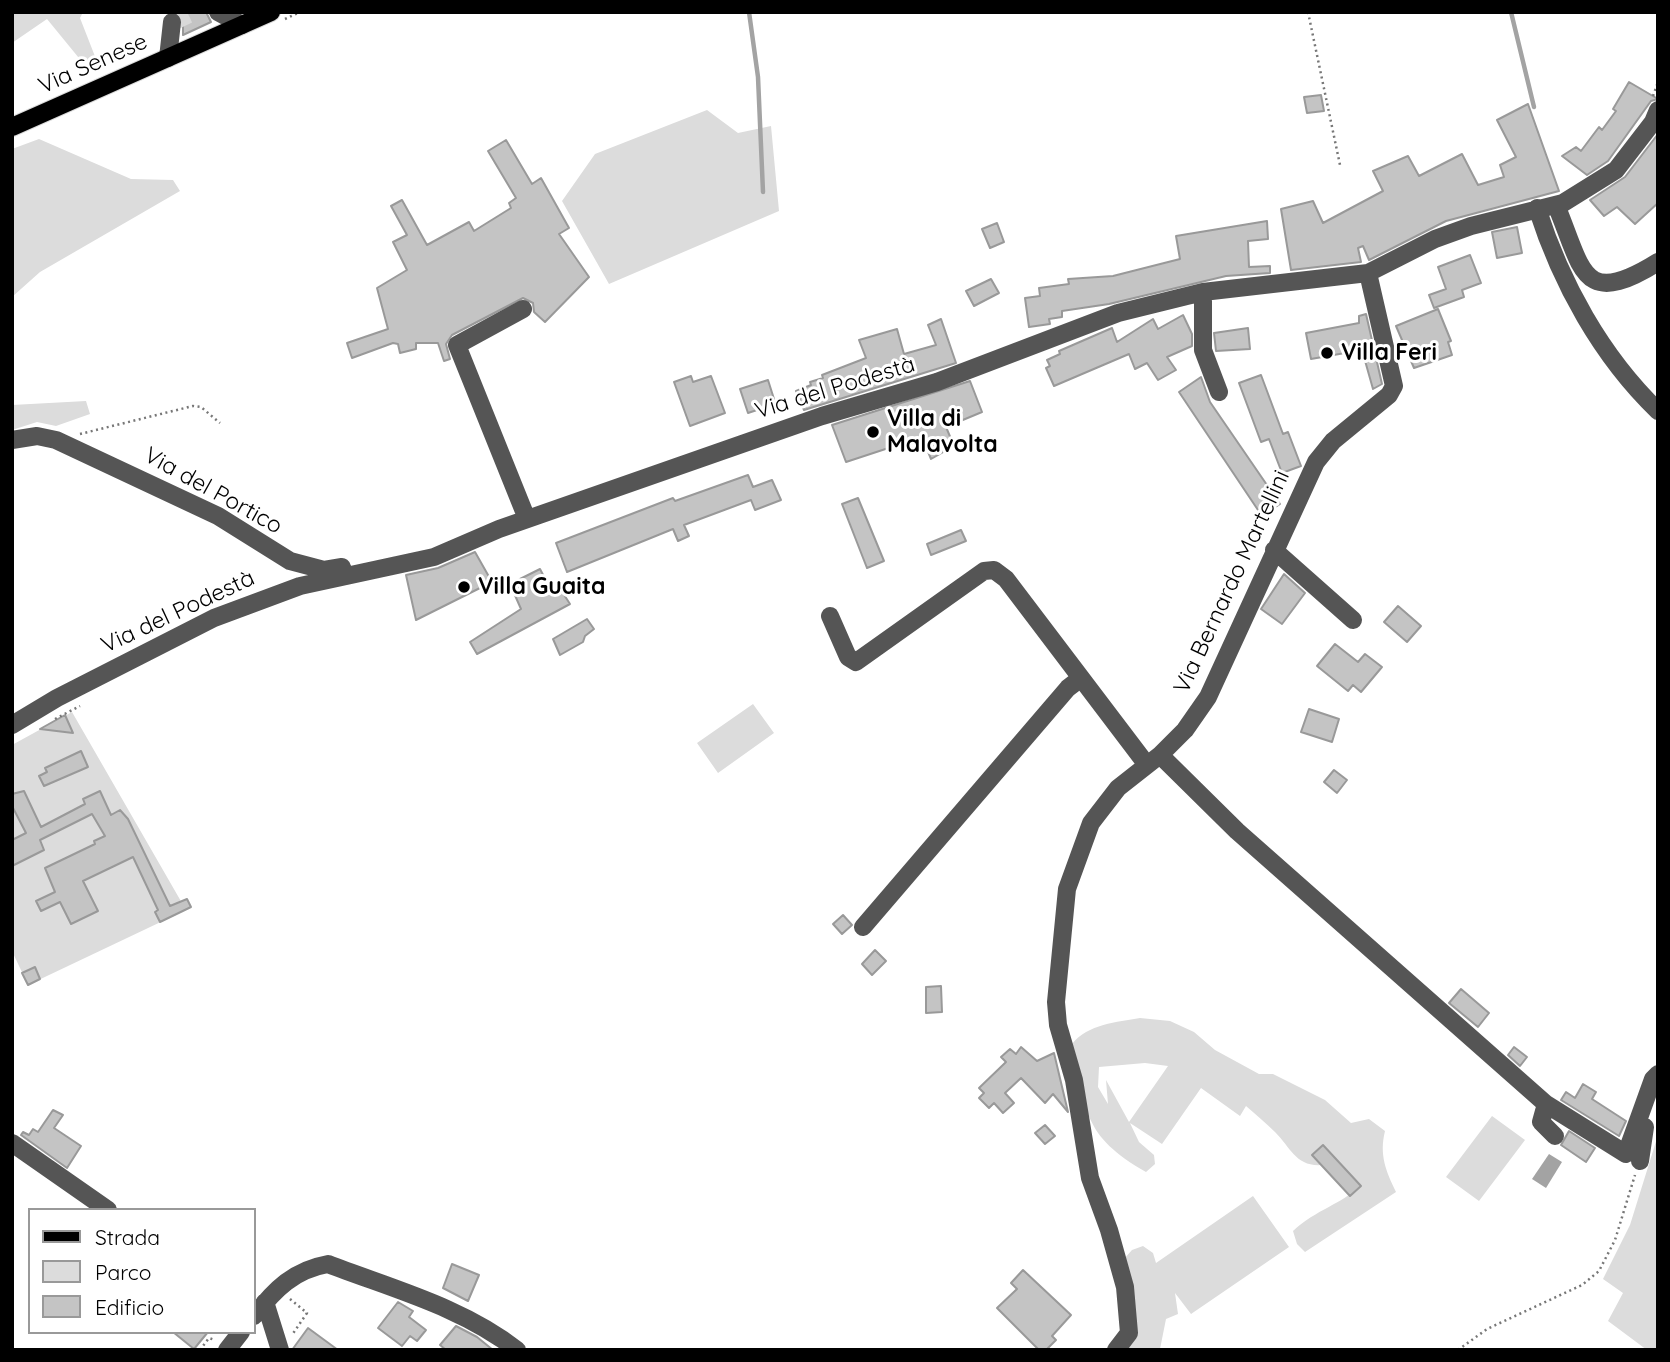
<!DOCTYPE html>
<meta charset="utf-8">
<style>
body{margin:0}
#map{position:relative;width:1670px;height:1362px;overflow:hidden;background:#fff;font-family:Quicksand,sans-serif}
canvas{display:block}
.frame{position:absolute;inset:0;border:14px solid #000;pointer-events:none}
.legend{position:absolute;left:28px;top:1208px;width:228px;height:126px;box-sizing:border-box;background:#fff;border:2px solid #999;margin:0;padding:9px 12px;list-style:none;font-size:21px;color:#000}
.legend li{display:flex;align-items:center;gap:14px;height:35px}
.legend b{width:35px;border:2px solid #999}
</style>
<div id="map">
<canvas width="1670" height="1362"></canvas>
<div class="frame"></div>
<ul class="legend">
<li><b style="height:9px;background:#000"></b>Strada</li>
<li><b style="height:19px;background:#dcdcdc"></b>Parco</li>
<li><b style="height:19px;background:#c4c4c4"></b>Edificio</li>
</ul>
</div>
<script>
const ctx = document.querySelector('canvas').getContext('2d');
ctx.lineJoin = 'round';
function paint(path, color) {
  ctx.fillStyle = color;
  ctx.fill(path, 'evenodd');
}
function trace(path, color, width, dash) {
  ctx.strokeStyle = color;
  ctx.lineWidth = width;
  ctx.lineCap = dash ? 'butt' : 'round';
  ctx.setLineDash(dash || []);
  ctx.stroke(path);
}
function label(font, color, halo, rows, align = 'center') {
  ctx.font = font + ' Quicksand,sans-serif';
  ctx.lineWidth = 6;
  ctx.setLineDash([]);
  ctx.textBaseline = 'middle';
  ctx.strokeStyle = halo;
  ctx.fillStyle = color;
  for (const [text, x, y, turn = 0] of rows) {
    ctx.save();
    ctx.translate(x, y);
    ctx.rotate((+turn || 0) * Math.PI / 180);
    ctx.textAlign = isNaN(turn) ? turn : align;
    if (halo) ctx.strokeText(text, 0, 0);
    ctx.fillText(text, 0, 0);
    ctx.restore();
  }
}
paint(new Path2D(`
 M12,12H83L80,18L96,59L83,63L47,19L12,43Z
 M707,110L738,133L771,126L779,211L609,284L562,201L595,154Z
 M39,139L131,179L173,180L180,191L40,272L12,297V149Z
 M86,401L90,414L56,426L37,422L12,430V405Z
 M753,704L774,733L718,773L697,743Z
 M72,712L186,910L28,985L12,951V745Z
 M1140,1018L1170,1021L1194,1032L1215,1050L1259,1074H1273L1325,1100L1351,1123L1369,1119L1385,1131C1379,1155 1386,1171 1396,1192L1305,1252L1297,1244L1293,1231C1317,1209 1340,1205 1360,1186L1323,1145L1312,1155L1322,1165C1296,1167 1291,1148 1275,1132C1266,1123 1256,1115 1246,1106L1240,1116L1201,1088L1162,1144L1130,1123L1139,1142L1154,1155L1155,1164L1146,1172C1082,1135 1087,1112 1072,1044C1088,1024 1117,1022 1140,1018ZM1145,1063L1168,1066L1129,1122L1106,1080L1108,1104L1098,1087L1099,1067Z
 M1492,1116L1525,1140L1479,1201L1446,1177Z
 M1658,1135V1350H1647L1608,1321L1623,1293L1603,1279L1630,1225Z
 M1253,1196L1289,1247L1191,1314L1175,1293L1178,1314L1166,1319L1160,1349L1127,1350L1123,1260L1132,1250L1143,1246L1153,1253L1156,1263Z`), '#dcdcdc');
paint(new Path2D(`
 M1549,1154L1562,1162L1546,1188L1532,1179Z`), '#a3a3a3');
trace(new Path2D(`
 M749,12L758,77L763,192
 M1511,12L1534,107`), '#a3a3a3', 4.5);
const building = new Path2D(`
 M177,12H206L211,22L183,35V18Z
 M1629,82L1658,99L1651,101L1608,161L1587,175L1562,156L1576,147L1581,151L1599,127L1602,130L1616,111L1613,109Z
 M1321,95L1324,111L1307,113L1304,97Z
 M1528,104L1559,191L1446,221L1369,260L1363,246L1358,248L1361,262L1291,270L1281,209L1313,201L1323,223L1383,191L1373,171L1408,156L1419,176L1462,154L1478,185L1504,177L1500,165L1516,157L1497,120Z
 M1658,134V203L1635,224L1617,207L1604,216L1590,200L1625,177Z
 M506,140L532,184L541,178L569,228L559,234L589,277L545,322L534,312L533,303L523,298L452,335L446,344L450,359L444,361L438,343H416V349L400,353L398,344L393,343L352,358L347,343L388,329L377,288L407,270L393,242L407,235L391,206L402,200L427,245L469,222L474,231L511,208L509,203L516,198L488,151Z
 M1267,221L1268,239L1248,241L1249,267L1270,266V273L1226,276L1109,304L1062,311V317L1049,319L1050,324L1029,327L1025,298L1040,296L1039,288L1069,284L1068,279L1113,276L1180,259L1176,236Z
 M997,223L1004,242L990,248L982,229Z
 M1517,227L1522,253L1497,258L1492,232Z
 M1470,255L1481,283L1462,290L1464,297L1434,308L1429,295L1446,289L1438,267Z
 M991,279L999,293L974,306L966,291Z
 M1438,309L1451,341L1448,342L1452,355L1414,368L1396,326Z
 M1366,314L1382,384L1373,389L1362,350L1311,359L1306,333L1359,323V316Z
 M1183,315L1192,334V346L1167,357L1176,370L1158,380L1147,363L1135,369L1129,354L1054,386L1046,368L1050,366L1047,360L1060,354L1059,351L1112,328L1117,342L1153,319L1158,329Z
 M941,319L956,363L804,410L796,391L811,385L810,382L823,378L822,375L866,358L859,340L897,329L904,354L936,345L928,325Z
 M1248,328L1250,349L1216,351L1214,333Z
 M1261,375L1283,434L1288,432L1301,466L1282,473L1269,439L1261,442L1239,383Z
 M691,376L693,382L711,376L725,413L690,426L674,382Z
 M1201,377L1210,402L1280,504L1262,516L1179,392Z
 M768,380L774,399L768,401L769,406L748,413L740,389Z
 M970,381L982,412L946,427L954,446L931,459L922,437L846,462L832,425Z
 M748,475L753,487L772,480L781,500L755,510L751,500L684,525L689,536L678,541L673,529L567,572L556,543L673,498L675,501Z
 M858,498L884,561L867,568L842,504Z
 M961,530L966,541L931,555L927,544Z
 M475,552L492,582L416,620L406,575L438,568Z
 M540,569L552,592L559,587L570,604L477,654L470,642L521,609L510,584Z
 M1284,574L1305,593L1282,624L1261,609Z
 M1398,606L1421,626L1407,642L1384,622Z
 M587,619L594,629L585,636L583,642L560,655L553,639Z
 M1335,644L1358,662L1365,654L1382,667L1361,692L1353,685L1348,691L1317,666Z
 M1309,709L1339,719L1332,742L1301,732Z
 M65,715L73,733L40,729Z
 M81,751L88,767L44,786L39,776L47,772L45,768Z
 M1334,770L1347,780L1337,793L1324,782Z
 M24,791L41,827L85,804L83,799L100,791L111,815L120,810L128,819L170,906L187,899L191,907L160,922L155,912L158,910L133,857L83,881L98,911L71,924L60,902L41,911L36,901L55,892L45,868L95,844L94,841L105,836L92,814L40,840L44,850L12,866V840L26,833L12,806V794Z
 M843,915L852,925L842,934L833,924Z
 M875,950L886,961L872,975L862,964Z
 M35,967L40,979L28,985L22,973Z
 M941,986L942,1012L926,1013V987Z
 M1461,989L1489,1013L1478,1027L1449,1003Z
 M1021,1047L1037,1061L1054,1053L1068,1112L1053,1094L1045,1103L1021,1078L1005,1093L1014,1103L1003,1113L994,1103L989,1108L979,1098L984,1093L979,1088L1006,1062L1001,1057L1010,1049L1016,1054Z
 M1514,1047L1527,1057L1520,1066L1508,1055Z
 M1583,1084L1596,1092L1592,1099L1626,1121L1619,1136L1561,1100L1566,1092L1575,1098Z
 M53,1110L63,1115L54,1128L81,1146L67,1168L21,1135L23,1132L29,1135L33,1129L38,1132Z
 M1045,1125L1055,1136L1045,1144L1035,1133Z
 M1569,1131L1595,1148L1586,1162L1561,1145Z
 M1323,1145L1361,1186L1350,1196L1312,1155Z
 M452,1264L479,1275L468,1301L443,1288Z
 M1023,1270L1071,1315L1052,1336L1056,1340L1046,1350H1039L997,1308L1017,1289L1011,1283Z
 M398,1302L413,1311L409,1317L426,1330L417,1341L410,1336L402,1346L378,1328Z
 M456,1326L477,1337L493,1350H446L440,1345Z
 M308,1328L338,1350H292Z
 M173,1332H208L194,1349Z`);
paint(building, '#c4c4c4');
trace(building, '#999', 2);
trace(new Path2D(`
 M172,22L193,12`), '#d9d9d9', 18, [18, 9]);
const major = new Path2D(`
 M12,127L271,12`);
trace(major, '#dbdbdb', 20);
trace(new Path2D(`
 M1308,12L1340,165
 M285,19L300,12
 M1653,96L1658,82
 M80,434L193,406L201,407L220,423
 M55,719L80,706
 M290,1299L307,1313L292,1335
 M200,1350L209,1338L215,1340
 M1458,1350L1487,1329L1582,1285L1599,1271L1615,1240L1635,1175`), '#777', 2.5, [2, 3.5]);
trace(new Path2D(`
 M218,12L242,25
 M168,58L172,22
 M1556,205C1583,269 1581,310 1658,262
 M1537,208C1561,283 1601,356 1658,411
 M1203,292V350L1219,392
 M523,309L457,345L527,519
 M12,440L37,436L56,440L218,516L290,561L324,570L342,567
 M1274,550L1353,620
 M830,616L848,657L856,662L984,571L994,570L1006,579L1147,765
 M12,725L57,698L214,618L300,586L434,557L499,529L822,416L937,382L1118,313L1203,292L1368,273L1435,239L1471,226L1563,203L1616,170L1653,122L1658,110
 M1160,755L1237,831L1546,1104L1626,1154L1653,1079L1658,1074
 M863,927L1068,688L1081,678
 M1546,1104L1541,1122L1555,1136
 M12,1143L108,1210
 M1640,1161L1645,1127
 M265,1302L280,1350
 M254,1316C275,1289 294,1270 328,1264C393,1289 462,1307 517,1350
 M227,1350L241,1332
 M1116,1350L1129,1333L1125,1287L1109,1230L1090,1178L1074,1080L1058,1025L1056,1002L1067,889L1091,823L1118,788L1160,755L1185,730L1208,697L1316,462L1333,441L1389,395L1394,386L1368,273`), '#555', 18);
trace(major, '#000', 18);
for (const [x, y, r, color] of [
 [1327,353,7,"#000"],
 [873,432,7,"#000"],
 [464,587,7,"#000"]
]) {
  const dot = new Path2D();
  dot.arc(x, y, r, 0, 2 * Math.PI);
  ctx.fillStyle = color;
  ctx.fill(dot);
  trace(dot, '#fff', 2.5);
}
label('23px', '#000', '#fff', [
 ["Via Senese",93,64,-24],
 ["Via del Podestà",835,388,-17],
 ["Via del Portico",213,491,29],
 ["Via Bernardo Martellini",1232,582,-65],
 ["Via del Podestà",178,612,-25]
]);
label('bold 23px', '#000', '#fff', [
 ["Villa Feri",1341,353],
 ["Villa di",887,419],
 ["Malavolta",887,445],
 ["Villa Guaita",478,587]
], 'left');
</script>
